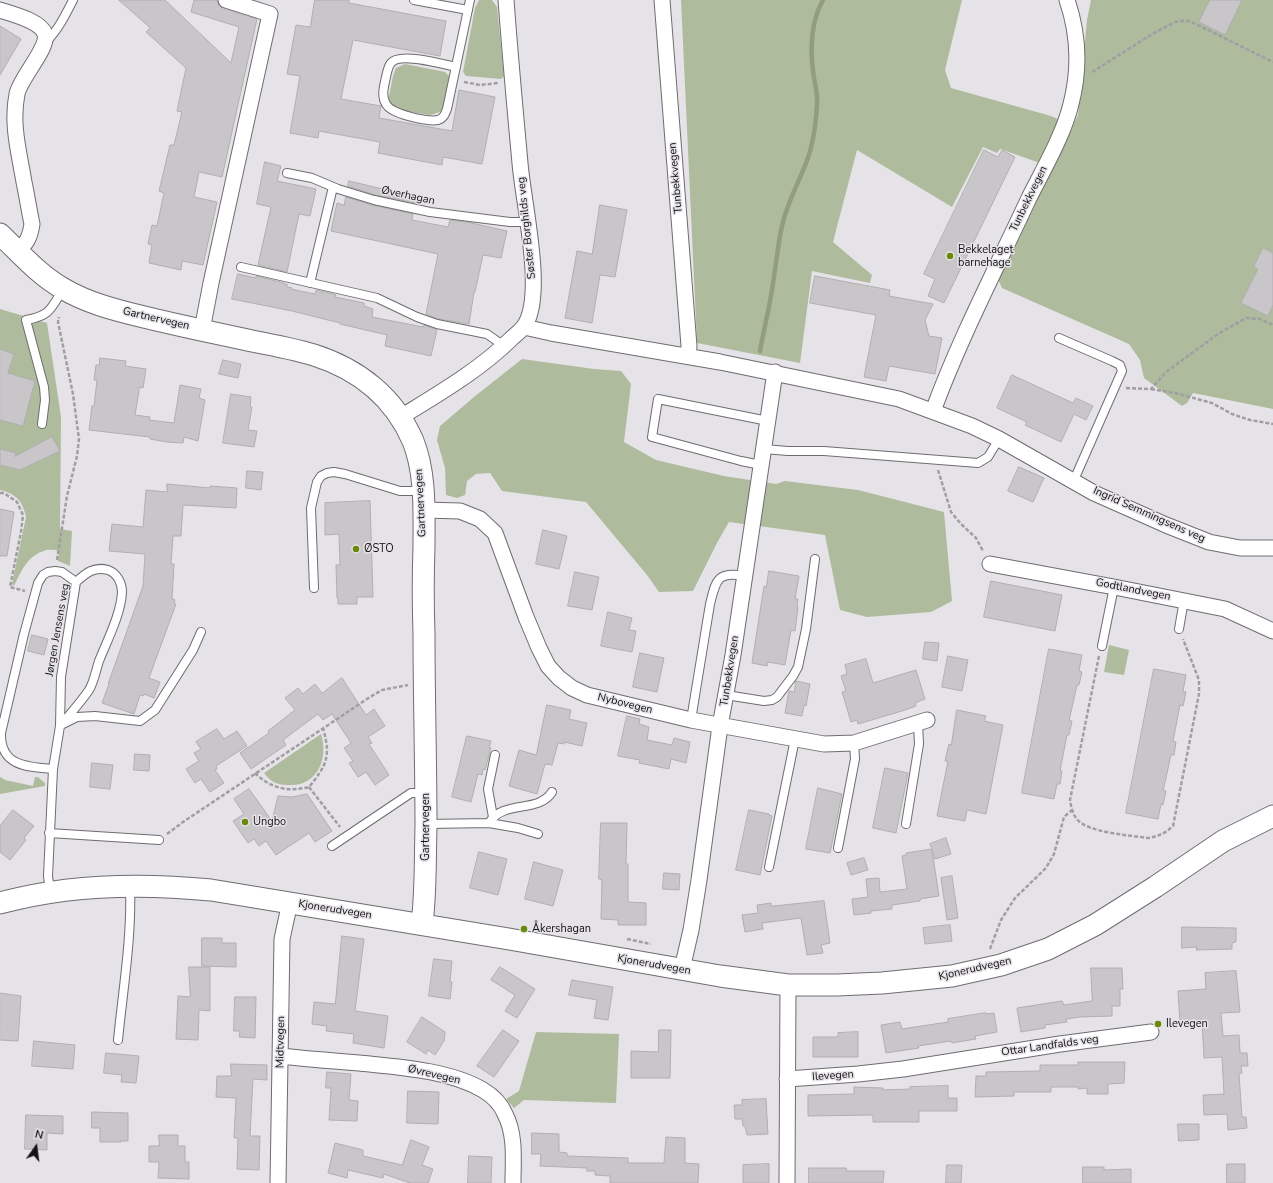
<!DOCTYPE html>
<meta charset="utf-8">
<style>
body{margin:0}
#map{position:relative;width:1273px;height:1183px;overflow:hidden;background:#e6e3e8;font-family:"Nunito Sans",sans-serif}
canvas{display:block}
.north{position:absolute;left:16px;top:1127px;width:40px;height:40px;-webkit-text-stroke:3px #e6e3e8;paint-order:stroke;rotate:14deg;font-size:11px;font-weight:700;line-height:16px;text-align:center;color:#121113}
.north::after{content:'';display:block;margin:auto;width:14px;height:18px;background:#121113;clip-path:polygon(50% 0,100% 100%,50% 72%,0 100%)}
</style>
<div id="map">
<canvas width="1273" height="1183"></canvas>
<div class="north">N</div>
</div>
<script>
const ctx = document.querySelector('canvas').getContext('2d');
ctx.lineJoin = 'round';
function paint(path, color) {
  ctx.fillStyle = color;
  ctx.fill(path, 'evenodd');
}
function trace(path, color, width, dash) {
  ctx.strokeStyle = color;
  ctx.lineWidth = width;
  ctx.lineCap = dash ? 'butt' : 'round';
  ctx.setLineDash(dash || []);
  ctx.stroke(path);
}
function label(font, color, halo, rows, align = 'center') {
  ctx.font = font + ' "Nunito Sans",sans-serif';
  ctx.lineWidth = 3;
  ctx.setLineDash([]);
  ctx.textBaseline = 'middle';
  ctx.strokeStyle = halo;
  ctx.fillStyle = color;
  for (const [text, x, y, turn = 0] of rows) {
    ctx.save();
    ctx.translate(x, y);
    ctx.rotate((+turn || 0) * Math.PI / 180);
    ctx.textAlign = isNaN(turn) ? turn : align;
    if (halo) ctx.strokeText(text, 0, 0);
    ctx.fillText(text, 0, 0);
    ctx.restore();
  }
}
paint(new Path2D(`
 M479,0H492L497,7L504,76L501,79L466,76L463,72L475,8Z
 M681,0H962L945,70L951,88L1051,116L1058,119L1049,145L1040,163L1000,149L997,153L983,147L952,207L857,150L833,242L872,275L870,283L812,271L800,363L697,343Z
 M1091,0H1273V409L1193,393L1187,403L1182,406L1144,378L1140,360L1129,344L1002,288L998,279L1078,115L1087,20Z
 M405,64L445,72L449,76L444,105L440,112L430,115L410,112L395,108L388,101L393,76L396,68Z
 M0,309L47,323L61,417L60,529L72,531L70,566L58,561L59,551C55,550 48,549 44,551C27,556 21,572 14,586L12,584L26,517C23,502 16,493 0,490Z
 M522,359L594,369L621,371L631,384L624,442L656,460L724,476L776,484L785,481L858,490L944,512L952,601L931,612L867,617L840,610L825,535L729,522L718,541L693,591L659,592L647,575L586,502L502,491L490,473L476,474L467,481L465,495L457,498L446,495L445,468L437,440L440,426L474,397Z
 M1109,645L1129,650L1124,675L1104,672Z
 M321,734C329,759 317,787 288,785C277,785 271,782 264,773Z
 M0,777L5,780L33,786L35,777H38L45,783V786L0,794Z
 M536,1032L619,1034L616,1103L524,1100L514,1108L506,1099L519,1091Z`), '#afbb9d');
trace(new Path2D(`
 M760,351C764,328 770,306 773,283C776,264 778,244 782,226C787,203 798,184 806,163C813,146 816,122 817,104C818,92 814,82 813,71C810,47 811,21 823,0`), '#929d80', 4.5);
const building = new Path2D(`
 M119,0H165L231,63L239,27L191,12L194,0H217L219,6L223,8L257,19L222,177L199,172L194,197L217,202L203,265L182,261L181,270L149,263L152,245L148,244L152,225L157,226L164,193L159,191L170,145H174L182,112L177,111L186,68L146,32L150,28Z
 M315,0H349V3L446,21L440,56L353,40L341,99L381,106L379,118L452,131L459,90L495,97L482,164L443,157L442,165L378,153L380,142L319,131L318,138L290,133L300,76L287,74L296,25L310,27Z
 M1210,0H1242L1225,35L1199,22Z
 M0,26L21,39L0,75Z
 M984,150L998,157L1002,150L1015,157L944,303L928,296L935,279L924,274Z
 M265,162L281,166L277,181L316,189L310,216L299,214L287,272L258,265L271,207L257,204Z
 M349,181L417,197L416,203L375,195L348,186Z
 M346,197L372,205L413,214L412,220L448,227L450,220L467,222L507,231L501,258L483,255L475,292H474L469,324L438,319L426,314L438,254L331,231L337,203L344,205Z
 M600,205L627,210L615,277L600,275L592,323L565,318L577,251L592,254Z
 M1263,248L1273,253V305L1268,316L1241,303L1258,269L1254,267Z
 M238,274L256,278V276L284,283V284H287V287L292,288L291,289L315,294L316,290L329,293L336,295L335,297L364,303V306L373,309L372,317L423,327L424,325L437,330L431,356L385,346L387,335L340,324V323L292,311L232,299Z
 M815,276L890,290L889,296L933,304L925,320L929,336L942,338L935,374L889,366L886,381L864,377L876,315L810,303Z
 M0,349L14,354L8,373L35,381L23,426L0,420Z
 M100,358L126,361L125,366L146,369L143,388L139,387V391L135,415L150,417L149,420L174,423L180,385L201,389L199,398L205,400L198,441L184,437L183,443L167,442L150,439V437L89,430L92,406H94L97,380H94L96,365H99Z
 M223,360L241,364L238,378L219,374Z
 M1012,375L1073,403L1076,398L1093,406L1086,420L1074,414L1061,442L1025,425L1027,422L997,408Z
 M231,394L251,397L250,407H252L248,430L257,431L254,447L223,443Z
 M52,437L60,451L20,470L0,465V449L16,453L15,456Z
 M1019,467L1044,478L1033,502L1008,491Z
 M247,471L263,472L261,490L246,488Z
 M167,484L210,488V486L237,488L236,508L183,505L181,536H173L171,564H174L172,599L175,600L174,603L176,604L149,678L160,682L154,698L144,694L143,696L140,695L134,714L102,703L109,684H108L143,586L145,554L109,551L112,524L143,527L146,490L167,492Z
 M370,501L373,597H357V604H338V598H337L336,565H340L339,534L325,535V503Z
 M0,509L14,512L7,556H0Z
 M543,530L567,536L559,569L536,564Z
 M769,571L799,576L795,599H798L797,607H798L795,631L791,630L785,665L768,662L767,666L752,663L764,586L766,587Z
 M575,572L599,577L592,610L568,606Z
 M991,581L1062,595L1055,631L984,617Z
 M608,612L632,618L629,630L636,631L632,652L601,646Z
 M32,635L48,639L44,655L28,651Z
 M925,642L939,643L937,661L923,659Z
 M1049,649L1082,655L1079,671L1082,672L1079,685H1077L1069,721H1072L1069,735H1067L1060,771H1062L1060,784H1057L1054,799L1022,793Z
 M640,653L664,658L657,692L633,687Z
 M948,656L968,660L962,691L942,687Z
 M866,659L873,683L916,670L925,699L915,703L916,706L902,711L858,724L857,720L851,722L842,692L846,691L841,676L847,674L845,665Z
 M1154,669L1186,675L1183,691L1186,692L1183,706L1180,705L1173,741L1176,742L1174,755H1171L1163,791H1166L1163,805L1161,804L1158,819L1126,813Z
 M342,678L366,715L374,709L385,726L368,737L372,743L369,744L389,775L375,785L366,772L358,777L349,763L353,761L344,748L351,743L332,714L323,720L318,714L283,740L286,745L251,769L240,753L269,733L268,731L295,710L285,698L298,688L303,694L315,684L322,693Z
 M796,681L810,684L806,706L804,705L802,716L785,713L789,691L794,692Z
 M547,705L571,710L569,719L587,723L582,746L564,742V744L558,743L552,765L545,764L537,794L509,786L519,750L536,755Z
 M957,710L986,716L984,721L1003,725L986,814L967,810L965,821L937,816L948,761H945L949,744L951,745Z
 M627,716L640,719L639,724L649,727L647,740L672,745L674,738L690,742L686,763L671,759L669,769L639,763L640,760L618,756Z
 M217,729L224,739L237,731L247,746L216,766L217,769L215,770L224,783L210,792L201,779L195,783L186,769L199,761L194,753L201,749L196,742Z
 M467,736L491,741L489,748H491L485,770L483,769L482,775L478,774L471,802L452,797Z
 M135,754L150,755L149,771L134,770Z
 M92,763L113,765L110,789L90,787Z
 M885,768L908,773L896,833L873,828Z
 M818,788L842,794L830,853L806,849Z
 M249,789L272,821L278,796L292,797L307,794L332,831L315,842L309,833L276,855L266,841L259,846L254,839L248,843L233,821L244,814L234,799Z
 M13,810L34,826L24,838L26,840L10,860L0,852V826Z
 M749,810L769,814V815L772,816L760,875L736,870Z
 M601,823H627L626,864H628V902L646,903V925H618V920L601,919L602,880L599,879Z
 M946,838L951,854L935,859L932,850L939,896L920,899V901L892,905V909L871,911V913L854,915L852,899L868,897L866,879L879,878L880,892L907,889L902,856L906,855V853L932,849L930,844Z
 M479,852L507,859L498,895L470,888Z
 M864,858L868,870L851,875L847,863Z
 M534,862L563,870L553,906L525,899Z
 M664,873L680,874L679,890L663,889Z
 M952,876L958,918L947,920L941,878Z
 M824,901L830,943L821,945L823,953L807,955L801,918L762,923L763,929L745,932L742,915L758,913L757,905L771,903V906Z
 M950,925L952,941L925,944L923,928Z
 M1182,927L1236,928V942L1232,943V949L1196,950L1197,947L1182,948Z
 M342,936L364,939L355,1011L388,1016L384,1048L353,1043L354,1034L326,1031L327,1026L312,1024L314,1002L335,1004Z
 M202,938H222V943H236V967L202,966Z
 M434,959L452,961L450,982H452L450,999L429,996Z
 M189,967H210V1011L199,1010L198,1040L176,1039L178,996L190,997Z
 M500,967L535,989L517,1018L505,1011L515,995L491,980Z
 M1091,968H1122L1123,989H1120V1006H1112V1016L1080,1017L1066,1019L1067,1022L1045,1025V1028L1021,1032L1017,1008L1062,1001L1064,1005L1092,1001Z
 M1236,971L1240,1012L1221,1013L1223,1036L1239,1035L1240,1053H1247L1248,1066H1241L1242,1073L1239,1074L1242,1117H1246L1247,1128L1228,1130L1227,1114L1204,1115L1203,1095L1224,1094L1222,1057L1204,1058L1202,1020L1180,1022L1178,991L1206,989L1205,973Z
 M572,980L613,987L608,1020L594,1018L597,1000L569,995Z
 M0,993L21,996L18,1041L0,1040Z
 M235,997H256L255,1038L239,1037L240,1031H234Z
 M986,1013V1014L994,1013L997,1032L975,1036L976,1039L952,1043L951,1041L918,1046L919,1048L886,1053L881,1025L900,1022L902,1029L948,1022V1019Z
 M422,1017L445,1032L444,1041L435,1055L428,1050L426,1054L407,1042Z
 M503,1030L519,1041L494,1077L477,1066Z
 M659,1030H671L670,1078H631V1051L658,1052Z
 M858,1032V1057H813V1037H838V1033Z
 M34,1041L75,1045L73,1069L32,1066Z
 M106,1053L139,1056L136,1083L121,1082L122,1075L104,1073Z
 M1078,1062H1125L1124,1083L1108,1084V1094H1087V1088L1078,1089L1079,1087H1051V1092H1014V1096L975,1097L976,1076H986V1072L1040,1071V1065H1078Z
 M231,1064L267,1065V1080L253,1079L250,1136H260L259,1170L237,1169L238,1138H234L236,1098L216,1097L217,1076H231Z
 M327,1072L351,1074L349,1100L358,1101L357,1121L329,1120L331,1088H326Z
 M948,1086V1098H957V1111H919V1122H873V1115L808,1116V1095L854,1094V1087L883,1088V1090L910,1089V1087Z
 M408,1091L439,1092L438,1124L407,1123Z
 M766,1099L768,1134L747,1135L745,1126H743L742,1119H735L734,1105H742V1100Z
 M92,1112L128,1113V1141H121V1142H100V1128H92Z
 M26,1115L63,1116V1134L47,1133V1150L25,1149Z
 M1178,1124H1199V1140L1179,1141Z
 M532,1133L559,1134V1152L567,1153V1156L628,1158V1163H664L666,1137L685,1138V1163L699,1164L698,1183H610V1176L595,1175V1171H587V1168L540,1166L541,1154H532Z
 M159,1135H178V1146H185V1162H189V1179L158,1178L159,1162H149V1146H159Z
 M411,1140L429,1147L422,1165L433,1169L428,1183H410L384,1174L383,1178L348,1170L347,1178L328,1173L335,1143L363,1150V1156L402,1165Z
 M469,1156L492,1157L491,1183H468Z
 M769,1164V1183H743V1165Z
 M1227,1164H1245V1183H1227Z
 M947,1165H962L961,1183H946Z
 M1083,1167H1104V1170L1131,1169V1183H1083Z
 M809,1168H846L847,1171H884L883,1183H809Z`);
paint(building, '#c9c6ca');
trace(building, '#b1aeb2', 1);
const lane = new Path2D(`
 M414,0L468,10
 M46,42C58,30 65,16 73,0
 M456,67C443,64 399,52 391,63C388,66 387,73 386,77C384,86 381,96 386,104C391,114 427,122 438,120C444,118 445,114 447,109L470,0
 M287,173L312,178L338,189L374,200L430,212L510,222H528
 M241,267L377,298L417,317L437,324L487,334L504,346
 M310,283L333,187
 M1059,338L1112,361L1120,365L1122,371L1074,480
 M42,424L45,400L44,387L26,320C50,316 51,309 63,289
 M764,449L788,451H824L978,463L988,457L999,439
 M761,465L741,461L652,437L658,399L768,421
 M314,588L311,508L317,482L321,476L327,473L334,472L345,474L400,491H422
 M1179,629L1184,600
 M1102,646L1114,587
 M726,695L764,701L772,700L777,697L793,676L798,667L806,629L815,559
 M691,720L710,604C716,580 717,571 745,576
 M63,724L77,717L95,716L140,721L155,710L193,650L201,632
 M53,769C27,767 0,766 1,733L24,634L38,583L43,575L48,572L55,571L62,572L76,582
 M493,817L488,789L495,755
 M489,823C504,799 538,814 552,792
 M427,824L489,823L518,828L538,834
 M906,824L919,744L918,723
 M49,833L159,840
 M332,846L411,793H425
 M838,848L855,759L854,743
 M769,867L795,739
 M50,891L48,876L53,769L60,726L61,677L76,582C86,573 94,566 108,570C117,573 122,583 122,592C121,614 107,641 99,661C96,670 94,682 89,690C81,702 70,714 60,726
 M118,1040C123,989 132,937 130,886`);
const street = new Path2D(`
 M662,0L689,346L688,356
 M0,10C12,14 41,21 45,34C49,48 20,78 17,94C11,124 19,152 24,182C27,196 29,210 32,224C30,237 27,243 18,251
 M524,327L551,333L720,362L899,399L972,426L999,439L1094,493L1166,525L1209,542L1240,548H1273
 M202,330L211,283L270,14L226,0
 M933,411C960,338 996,269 1029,198C1043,170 1064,134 1071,104C1080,69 1079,35 1067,0
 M401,417C438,394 478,371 510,340C515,335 521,331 525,325C545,293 523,202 520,163C515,109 510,54 506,0
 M424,510L460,511L480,519L495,533L526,617L539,648L548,666L559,678L572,688L587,695L691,720L824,744L854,743L927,720
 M990,564L1114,587L1225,609L1273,631
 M682,969L691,930L699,880L720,726L733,655L775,372
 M281,1056C307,1059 333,1061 359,1063C398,1067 449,1070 483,1090C493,1096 501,1104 505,1114C516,1135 513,1161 513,1183
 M787,1079L858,1074L903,1069L1060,1044L1151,1032
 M278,1183L282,939L290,902
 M787,1183L788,985`);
const secondary = new Path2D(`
 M0,234C20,253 38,274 62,288C87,303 115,310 144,317C180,326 216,333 252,341C273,345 294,349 314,355C358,369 394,397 413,441C426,473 424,512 424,546C423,575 423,605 424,634C424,698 426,763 426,827C425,860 426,892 422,924
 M0,903C69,884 140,883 211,890L509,939L720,976L788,985H837L882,983L952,976L1001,965L1048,949L1095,925L1155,887L1223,841L1273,816`);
trace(lane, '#6f6c70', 10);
trace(street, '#6f6c70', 17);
trace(secondary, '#6f6c70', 23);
trace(new Path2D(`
 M1092,72L1154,33L1175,22L1180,21H1189L1200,26L1273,62
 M464,82L480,85L498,83
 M1126,388L1151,389L1166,372L1218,334L1246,318L1260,319L1273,325
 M1151,389L1175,393L1212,403L1232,414L1250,420L1273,424
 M938,470L951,512L961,524L976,538L983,551
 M0,493H4L17,502L23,515L21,532L10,587L25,591
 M57,560L67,496L77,456L79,439L73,394L58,322L59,317
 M1099,656L1070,800C1071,806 1072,812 1076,818C1086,833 1130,835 1148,838C1159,836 1164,834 1173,826L1199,694V680L1183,639
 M255,773C271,789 289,792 309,787C327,765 331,756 323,728
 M309,787L340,827
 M167,834L183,822L370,697L382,690L408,685
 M627,939L651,944
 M990,949L1001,920L1015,898L1046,868L1054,854L1064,817L1072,810`), '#a19ea2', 2.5, [4, 2]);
trace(lane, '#fff', 8);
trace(street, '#fff', 15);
trace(secondary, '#fff', 21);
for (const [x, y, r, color] of [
 [950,256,4,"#698908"],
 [356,549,4,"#698908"],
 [245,822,4,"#698908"],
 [524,929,4,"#698908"],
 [1158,1024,4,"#698908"]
]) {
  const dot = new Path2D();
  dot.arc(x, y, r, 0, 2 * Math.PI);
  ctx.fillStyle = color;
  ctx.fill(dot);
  trace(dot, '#e6e3e8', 1.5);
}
label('11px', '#121113', '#e6e3e8', [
 ["Tunbekkvegen",676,178,-95],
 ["Øverhagan",408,196,12],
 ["Tunbekkvegen",1029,199,-64],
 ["Søster Borghilds veg",527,228,-96],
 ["Gartnervegen",156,319,13],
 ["Gartnervegen",421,503,-93],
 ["Ingrid Semmingsens veg",1149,515,24],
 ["Godtlandvegen",1133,590,11],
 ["Jørgen Jensens veg",58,630,-80],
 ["Tunbekkvegen",730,671,-81],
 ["Nybovegen",625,704,14],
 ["Gartnervegen",426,827,-90],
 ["Kjonerudvegen",335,910,9],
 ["Kjonerudvegen",654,965,10],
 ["Kjonerudvegen",975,969,-13],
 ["Midtvegen",281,1042,-89],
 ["Ottar Landfalds veg",1050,1046,-8],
 ["Øvrevegen",434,1075,13],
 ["Ilevegen",833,1076,-4]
]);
label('11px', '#121113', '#e6e3e8', [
 ["Bekkelaget",958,250],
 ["barnehage",958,263],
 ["ØSTO",364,549],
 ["Ungbo",253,822],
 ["Åkershagan",532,929],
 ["Ilevegen",1166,1024]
], 'left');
</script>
